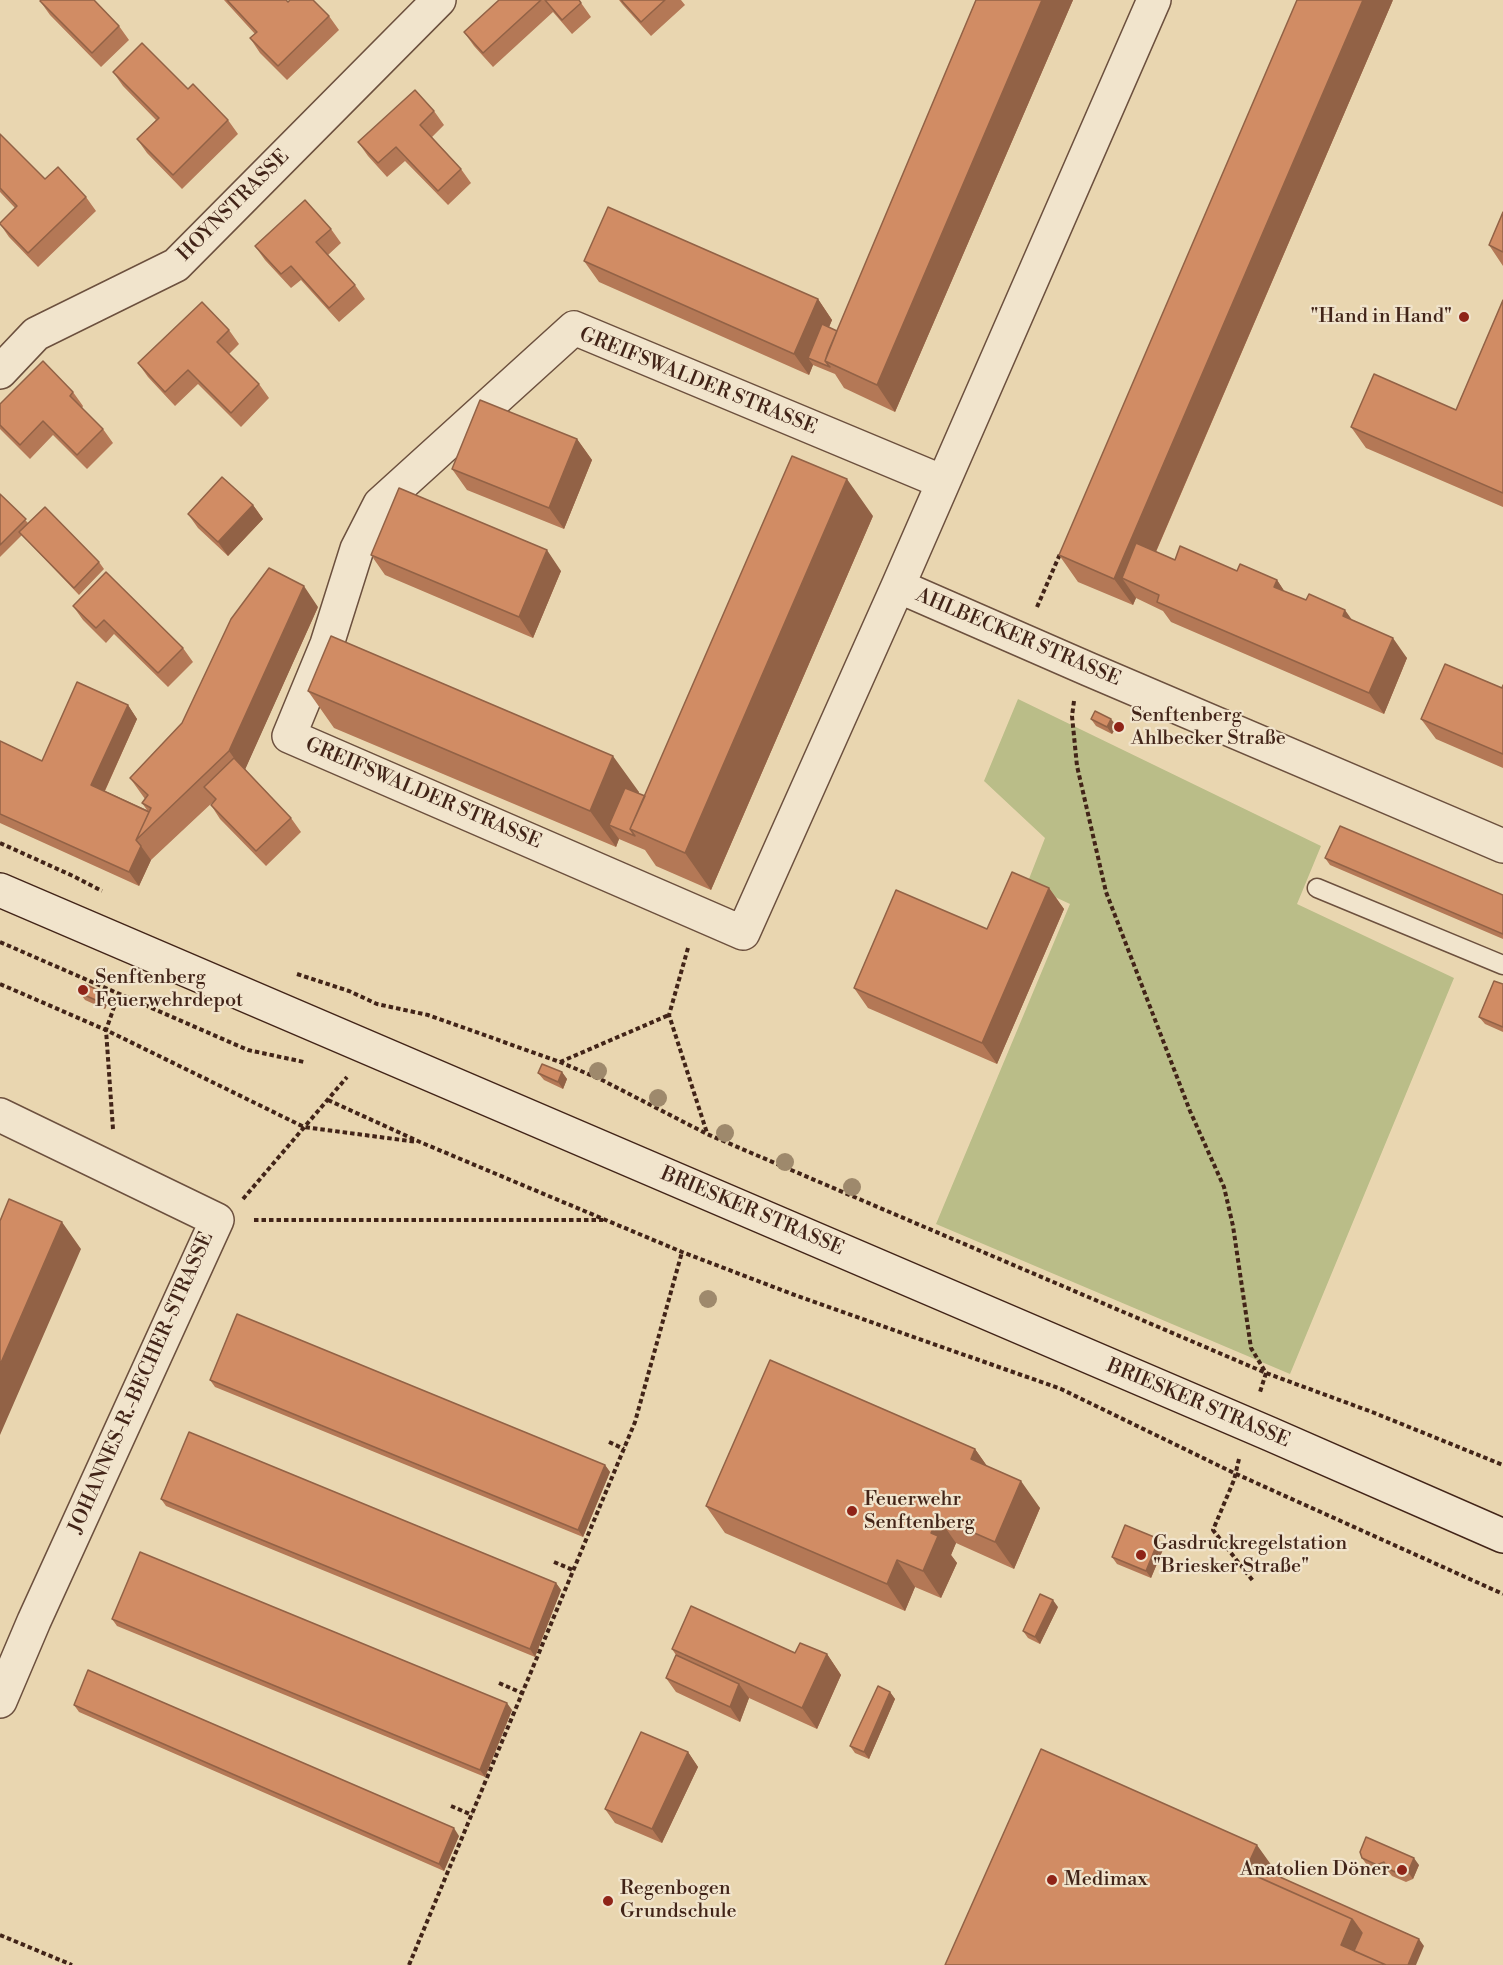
<!DOCTYPE html>
<meta charset="utf-8">
<style>
body{margin:0}
canvas{display:block;background:#e9d6b0}
</style>
<canvas width="1503" height="1965"></canvas>
<script>
const ctx = document.querySelector('canvas').getContext('2d');
ctx.lineJoin = 'round';
function paint(path, color) {
  ctx.fillStyle = color;
  ctx.fill(path, 'evenodd');
}
function trace(path, color, width, dash) {
  ctx.strokeStyle = color;
  ctx.lineWidth = width;
  ctx.lineCap = dash ? 'butt' : 'round';
  ctx.setLineDash(dash || []);
  ctx.stroke(path);
}
function label(font, color, halo, rows, align = 'center') {
  ctx.font = font + ' "Libre Bodoni",serif';
  ctx.lineWidth = 4.5;
  ctx.setLineDash([]);
  ctx.textBaseline = 'middle';
  ctx.strokeStyle = halo;
  ctx.fillStyle = color;
  for (const [text, x, y, turn = 0] of rows) {
    ctx.save();
    ctx.translate(x, y);
    ctx.rotate((+turn || 0) * Math.PI / 180);
    ctx.textAlign = isNaN(turn) ? turn : align;
    if (halo) ctx.strokeText(text, 0, 0);
    ctx.fillText(text, 0, 0);
    ctx.restore();
  }
}
paint(new Path2D(`
 M1018,699L1321,846L1297,904L1454,978L1290,1374L936,1224L1070,904L1027,884L1045,838L984,781Z`), '#babd88');
const lane = new Path2D(`
 M1317,888L1503,965`);
const street = new Path2D(`
 M0,372L36,334L176,265L439,0
 M943,482L574,328L380,504L357,549L327,644L289,736L743,933L898,586L1154,0
 M898,586L1088,669L1503,846
 M0,1115L217,1220L34,1621L0,1701`);
const secondary = new Path2D(`
 M0,890L1270,1434L1503,1536`);
trace(lane, '#6c503e', 21);
trace(street, '#6c503e', 36);
trace(secondary, '#422418', 36);
trace(new Path2D(`
 M1037,607L1060,554
 M1074,701L1072,716L1077,766L1106,892L1190,1111L1224,1187L1233,1226L1251,1348L1266,1373L1260,1392
 M0,843L73,876L102,891
 M0,942L248,1050L304,1062
 M688,948L669,1015L707,1133
 M297,974L349,991L377,1004L428,1015L560,1062L602,1080L707,1134L1266,1373L1372,1412L1503,1465
 M0,984L106,1030L304,1127L417,1142
 M560,1062L669,1015
 M328,1100L420,1142L682,1252L792,1294L1061,1389L1234,1473L1503,1594
 M113,1129L106,1030L119,993
 M243,1199L347,1077
 M254,1220H603
 M609,1442L624,1449
 M1239,1459L1234,1480L1213,1530L1253,1581
 M554,1562L573,1570
 M499,1683L522,1693
 M451,1806L472,1815
 M0,1935L72,1965
 M409,1965L635,1422L682,1252`), '#422418', 4, [4.5, 3]);
trace(lane, '#f1e4cc', 18);
trace(street, '#f1e4cc', 33);
trace(secondary, '#f1e4cc', 33);
ctx.fillStyle = '#9e896c';
for (const [x, y] of [
 [598,1071],
 [658,1098],
 [725,1133],
 [785,1162],
 [852,1187],
 [708,1299]
]) {
  ctx.beginPath();
  ctx.arc(x, y, 9, 0, 2 * Math.PI);
  ctx.fill();
}
paint(new Path2D(`
 M224,0H286L288,2L329,16L339,30L287,80L260,53L250,38L255,34Z
 M499,0H579L591,17L572,34L553,12L493,67L474,46L464,32Z
 M619,0H681L685,5L651,36L623,5Z
 M976,0H1073L895,412L844,388L835,374L813,365L809,375L599,282L584,261L818,299L832,320L829,327L837,331Z
 M1393,0L1156,552L1175,560L1237,571L1277,580L1284,591L1353,621L1407,658L1384,714L1171,622L1163,611L1136,598L1133,605L1078,582L1059,555Z
 M40,1L119,26L129,40L101,67L50,15Z
 M113,72L188,89L228,120L238,134L182,189L147,153L137,139L156,120L123,86Z
 M434,111L444,125L432,137L461,169L471,183L448,205L405,161L387,177L368,156L358,142Z
 M0,134L45,179L86,197L96,211L38,267L9,237L0,224L15,208L0,192Z
 M1503,212V266L1489,245Z
 M331,229L341,243L328,255L355,285L365,299L339,322L301,280L291,288L265,260L255,246Z
 M1503,300V507L1366,448L1351,427L1456,410Z
 M229,330L239,344L229,354L259,384L269,398L241,427L198,384L175,406L148,377L138,363Z
 M73,392L83,406L82,408L103,429L113,443L87,469L53,435L30,459L0,429V404Z
 M577,439L592,460L564,529L467,490L452,469Z
 M0,494L28,523L99,562L104,569L79,595L22,535L0,557Z
 M253,505L263,519L228,556L198,528L188,514Z
 M873,516L711,890L656,866L645,850L619,839L616,847L334,728L308,691L639,792L638,794L645,796Z
 M371,555L561,571L533,638L385,575Z
 M73,606L183,648L193,662L168,687L114,634L106,643L83,620Z
 M318,607L245,769L291,818L301,832L266,866L220,819L211,805L214,801L151,860L139,886L0,823V741L42,761L128,705L137,719L105,791L147,810L142,803L145,799L130,778Z
 M1503,685V768L1436,739L1421,719L1502,688Z
 M1091,719L1117,726L1112,734L1096,726Z
 M1325,858L1503,895V939L1330,865Z
 M1049,888L1064,909L997,1064L868,1008L854,988L987,929Z
 M1503,984V1032L1485,1024L1479,1017Z
 M80,993H104L109,1000L105,1009L85,1000Z
 M562,1072L567,1079L563,1089L544,1080L538,1073Z
 M210,1380L605,1465L610,1472L583,1537L215,1387Z
 M975,1449L987,1466L1040,1508L1014,1569L956,1543L951,1555L957,1563L941,1598L915,1587L905,1611L725,1533L706,1506Z
 M161,1499L556,1583L561,1590L535,1657L166,1506Z
 M1159,1539L1164,1547L1151,1578L1117,1564L1112,1557Z
 M1058,1607L1040,1644L1028,1638L1023,1631Z
 M112,1619L512,1710L485,1777L117,1626Z
 M672,1649L827,1654L841,1675L817,1729L749,1698L740,1722L676,1692L666,1678L676,1655Z
 M890,1692L895,1699L869,1759L855,1753L850,1746Z
 M74,1705L459,1836L444,1871L79,1712Z
 M688,1752L698,1767L662,1843L615,1823L605,1809Z
 M1362,1858L1419,1865L1413,1879L1406,1882L1392,1876L1387,1870L1382,1872L1367,1865Z`), '#b47856');
paint(new Path2D(`
 M1042,0H1073L895,412L877,385Z
 M1363,0H1393L1141,586L1122,578L1136,598L1133,605L1114,579Z
 M818,299L832,320L815,361L808,358L813,365L809,375L794,354Z
 M577,439L592,460L564,529L549,508Z
 M847,479L873,516L711,890L685,853Z
 M253,505L263,519L228,556L218,542Z
 M547,550L561,571L533,638L519,617Z
 M1277,580L1291,601L1274,587Z
 M304,586L318,607L244,772L229,751Z
 M1345,610L1360,631L1343,616Z
 M1393,638L1407,658L1384,714L1369,693Z
 M128,705L137,719L101,799L91,785Z
 M1111,719L1117,726L1112,734L1107,727Z
 M613,756L639,792L623,831L609,825L619,839L616,847L590,811Z
 M141,846L151,860L139,886L129,872Z
 M1049,888L1064,909L997,1064L982,1043Z
 M104,993L109,1000L105,1009L100,1002Z
 M562,1072L567,1079L563,1089L558,1082Z
 M62,1222L81,1249L0,1435V1365Z
 M975,1449L994,1476L971,1459Z
 M605,1465L610,1472L583,1537L578,1530Z
 M1021,1481L1040,1508L1014,1569L995,1542Z
 M938,1517L956,1543L951,1555L957,1563L941,1598L923,1571L931,1533Z
 M1159,1539L1164,1547L1151,1578L1146,1571Z
 M897,1560L915,1587L905,1611L887,1584Z
 M556,1583L561,1590L535,1657L530,1649Z
 M1053,1600L1058,1607L1040,1644L1035,1637Z
 M827,1654L841,1675L817,1729L802,1708Z
 M739,1684L749,1698L740,1722L730,1707Z
 M890,1692L895,1699L869,1759L864,1752Z
 M507,1703L512,1710L485,1777L480,1770Z
 M688,1752L698,1767L662,1843L652,1829Z
 M454,1828L459,1836L444,1871L439,1864Z
 M1257,1845L1272,1866L1261,1888L1245,1871Z
 M1414,1858L1419,1865L1413,1879L1408,1872Z
 M1352,1919L1367,1940L1357,1962L1341,1945Z
 M1419,1939L1424,1946L1416,1965H1408Z`), '#926246');
const building = new Path2D(`
 M41,0H94L119,26L92,53L40,1Z
 M227,0H286L288,2L290,0H313L329,16L278,66L250,38L257,32Z
 M499,0H541L483,53L464,32Z
 M545,0H579L581,3L562,20Z
 M621,0H665L641,22Z
 M976,0H1042L877,385L825,361L828,352Z
 M1297,0H1363L1114,579L1059,555Z
 M142,43L188,89L193,84L228,120L173,175L137,139L159,118L113,72Z
 M415,90L434,111L420,125L461,169L438,191L396,147L378,163L358,142Z
 M0,134L45,179L58,167L86,197L28,253L0,224V223L17,206L0,188Z
 M305,200L331,229L316,242L355,285L329,308L291,266L281,274L255,246Z
 M608,207L818,299L794,354L584,261Z
 M1503,212V252L1489,245Z
 M1503,300V493L1351,427L1374,374L1456,410Z
 M202,302L229,330L217,342L259,384L231,413L188,370L165,392L138,363Z
 M822,324L837,331L825,361L830,367L808,358Z
 M43,361L73,392L70,396L103,429L77,455L43,421L20,445L0,425V404Z
 M480,400L577,439L549,508L452,469Z
 M792,456L847,479L685,853L630,829Z
 M222,477L253,505L218,542L188,514Z
 M399,488L547,550L519,617L371,555Z
 M0,494L26,519L0,545Z
 M45,507L99,562L74,588L19,532Z
 M1136,543L1175,560L1180,546L1237,571L1240,564L1277,580L1274,587L1306,600L1309,594L1345,610L1343,616L1393,638L1369,693L1157,602L1159,595L1122,578Z
 M269,568L304,586L229,751L136,840L151,808L142,803L148,795L130,778L182,723L231,619Z
 M106,572L183,648L158,673L104,620L96,628L73,606Z
 M331,636L613,756L590,811L308,691Z
 M1445,664L1502,688L1503,685V754L1421,719Z
 M77,682L128,705L91,785L149,812L136,840L141,846L129,872L0,814V741L42,761Z
 M1095,711L1111,719L1107,727L1091,719Z
 M234,758L291,818L256,851L211,805L216,799L204,787Z
 M625,788L645,796L630,829L635,836L609,825Z
 M1340,826L1503,895V934L1325,858Z
 M1012,872L1049,888L982,1043L854,988L896,890L987,929Z
 M1494,981L1503,984V1027L1479,1017Z
 M85,984L104,993L100,1002L80,993Z
 M542,1064L562,1072L558,1082L538,1073Z
 M9,1199L62,1222L0,1365V1221Z
 M237,1314L605,1465L578,1530L210,1380Z
 M770,1360L975,1449L971,1459L1021,1481L995,1542L938,1517L931,1533L938,1536L923,1571L897,1560L887,1584L706,1506Z
 M189,1432L556,1583L530,1649L161,1499Z
 M1125,1525L1159,1539L1146,1571L1112,1557Z
 M140,1552L507,1703L480,1770L112,1619Z
 M1040,1594L1053,1600L1035,1637L1023,1631Z
 M691,1606L795,1653L800,1643L827,1654L802,1708L672,1649Z
 M676,1655L739,1684L730,1707L666,1678Z
 M88,1670L454,1828L439,1864L74,1705Z
 M878,1686L890,1692L864,1752L850,1746Z
 M641,1732L688,1752L652,1829L605,1809Z
 M1041,1749L1257,1845L1245,1871L1352,1919L1341,1945L1386,1965H945Z
 M1366,1837L1414,1858L1408,1872L1401,1875L1387,1868L1384,1862L1377,1865L1362,1858L1360,1852Z
 M1262,1869L1419,1939L1408,1965H1386L1354,1951L1362,1933L1352,1919L1258,1877Z`);
paint(building, '#d18c64');
trace(building, '#926246', 1.5);
for (const [x, y, r, color] of [
 [1464,317,6,"#8f2418"],
 [1119,727,6,"#8f2418"],
 [83,990,6,"#8f2418"],
 [852,1511,6,"#8f2418"],
 [1141,1555,6,"#8f2418"],
 [1402,1870,6,"#8f2418"],
 [1052,1880,6,"#8f2418"],
 [608,1901,6,"#8f2418"]
]) {
  const dot = new Path2D();
  dot.arc(x, y, r, 0, 2 * Math.PI);
  ctx.fillStyle = color;
  ctx.fill(dot);
  trace(dot, '#f1e4cc', 2);
}
label('20px', '#422418', '#f1e4cc', [
 ["HOYNSTRASSE",234,206,-45],
 ["GREIFSWALDER STRASSE",698,382,22],
 ["AHLBECKER STRASSE",1018,638,23],
 ["GREIFSWALDER STRASSE",423,794,23],
 ["BRIESKER STRASSE",752,1212,23],
 ["JOHANNES-R.-BECHER-STRASSE",142,1383,-66],
 ["BRIESKER STRASSE",1198,1404,23]
]);
label('20px', '#422418', '#f1e4cc', [
 ["\"Hand in Hand\"",1452,317,"right"],
 ["Senftenberg",1131,716],
 ["Ahlbecker Straße",1131,739],
 ["Senftenberg",95,978],
 ["Feuerwehrdepot",95,1001],
 ["Feuerwehr",864,1500],
 ["Senftenberg",864,1523],
 ["Gasdruckregelstation",1153,1544],
 ["\"Briesker Straße\"",1153,1567],
 ["Anatolien Döner",1390,1870,"right"],
 ["Medimax",1064,1880],
 ["Regenbogen",620,1889],
 ["Grundschule",620,1912]
], 'left');
</script>
